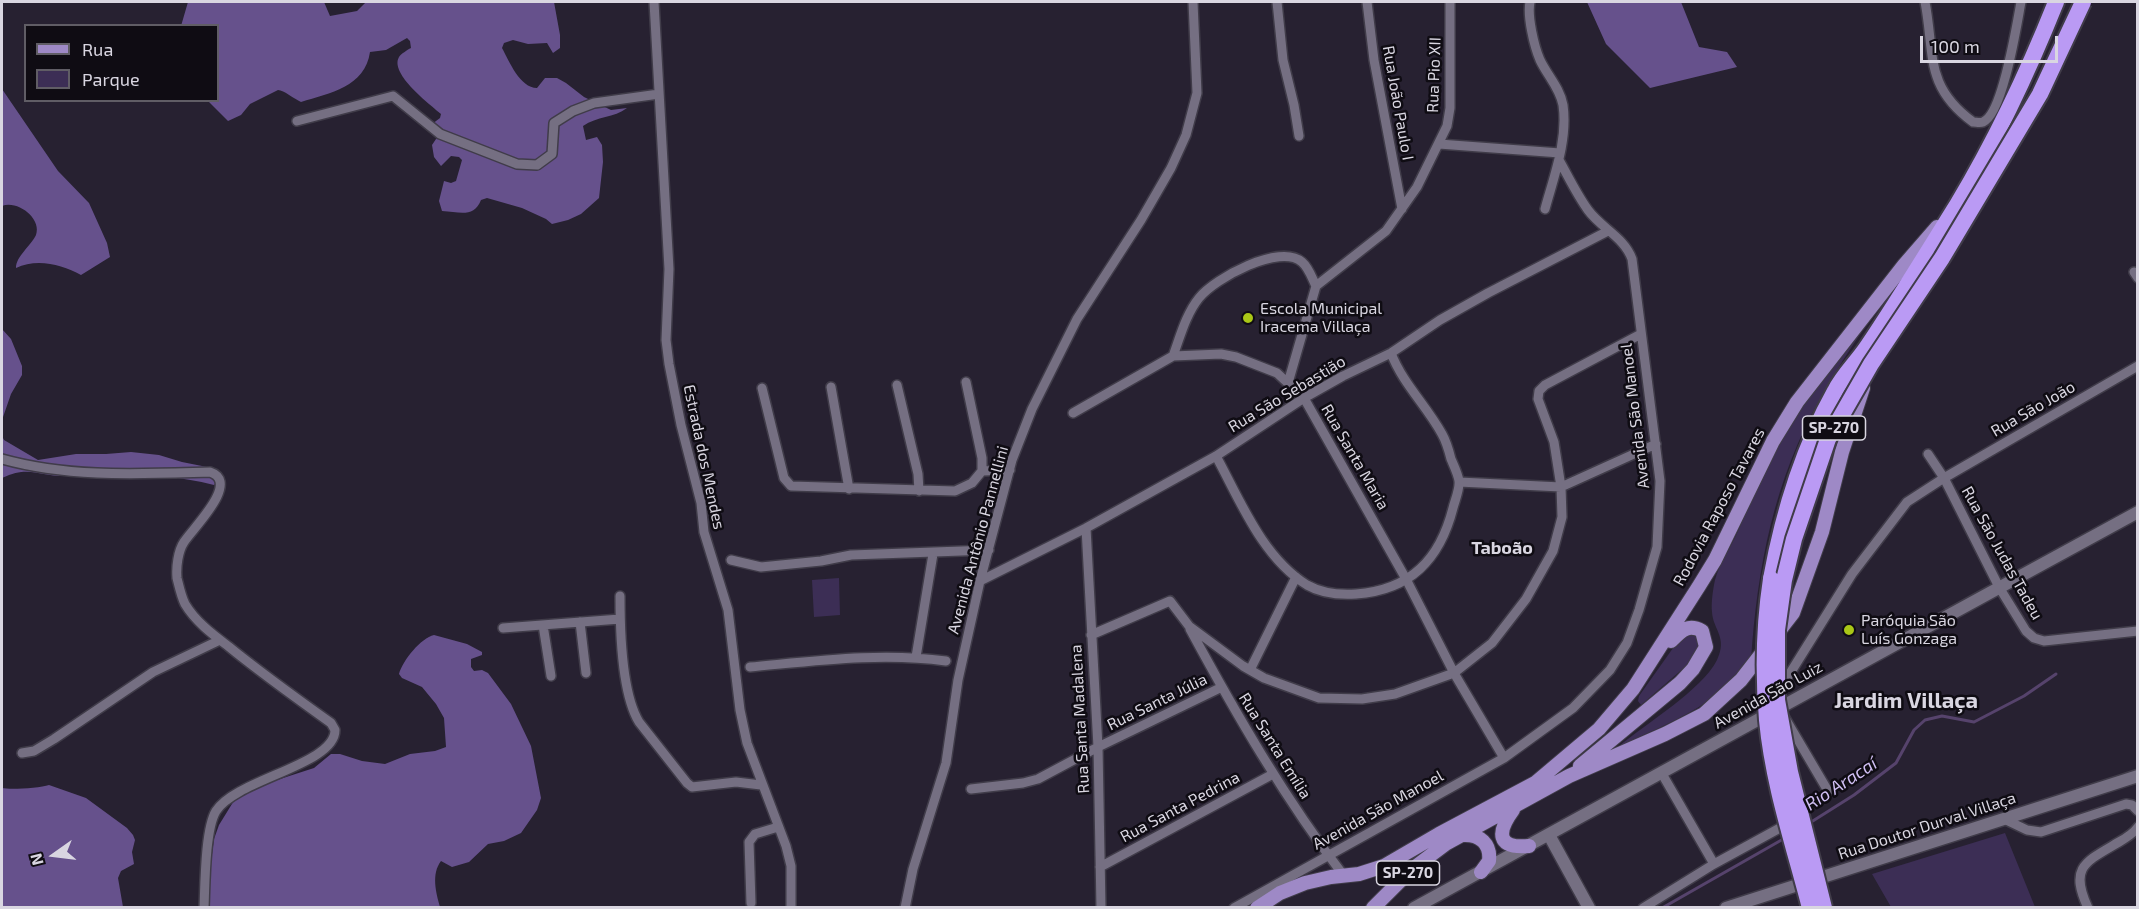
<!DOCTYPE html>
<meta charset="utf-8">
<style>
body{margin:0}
#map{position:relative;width:2139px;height:909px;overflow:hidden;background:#272131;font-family:"Exo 2",sans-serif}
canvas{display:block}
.frame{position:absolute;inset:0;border:3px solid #d9d6e1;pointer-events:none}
.legend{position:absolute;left:24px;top:24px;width:195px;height:78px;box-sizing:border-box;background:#0f0c13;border:2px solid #605d65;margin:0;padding:8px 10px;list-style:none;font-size:18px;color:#d9d6e1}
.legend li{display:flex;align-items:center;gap:12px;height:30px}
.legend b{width:30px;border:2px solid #605d65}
.north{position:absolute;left:24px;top:825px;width:60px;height:60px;-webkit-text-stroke:4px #0f0c13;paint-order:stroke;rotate:256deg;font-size:16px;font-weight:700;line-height:24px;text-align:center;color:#d9d6e1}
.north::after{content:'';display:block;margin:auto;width:21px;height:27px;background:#d9d6e1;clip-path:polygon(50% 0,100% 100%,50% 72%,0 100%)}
.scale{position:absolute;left:1920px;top:36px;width:138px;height:27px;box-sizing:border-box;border:3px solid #d9d6e1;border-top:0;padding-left:8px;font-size:18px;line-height:21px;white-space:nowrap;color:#d9d6e1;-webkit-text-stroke:4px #0f0c13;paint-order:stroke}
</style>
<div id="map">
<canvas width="2139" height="909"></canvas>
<div class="frame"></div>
<ul class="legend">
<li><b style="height:8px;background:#9e89c6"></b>Rua</li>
<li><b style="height:16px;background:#3c2e55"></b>Parque</li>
</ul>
<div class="north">N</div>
<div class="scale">100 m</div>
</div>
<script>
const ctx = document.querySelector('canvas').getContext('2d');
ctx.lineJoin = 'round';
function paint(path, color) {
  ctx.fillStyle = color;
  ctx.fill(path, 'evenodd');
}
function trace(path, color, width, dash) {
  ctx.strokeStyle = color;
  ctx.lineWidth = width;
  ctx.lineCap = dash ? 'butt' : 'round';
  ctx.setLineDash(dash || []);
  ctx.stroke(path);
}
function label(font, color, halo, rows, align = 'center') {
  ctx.font = font + ' "Exo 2",sans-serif';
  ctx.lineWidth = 5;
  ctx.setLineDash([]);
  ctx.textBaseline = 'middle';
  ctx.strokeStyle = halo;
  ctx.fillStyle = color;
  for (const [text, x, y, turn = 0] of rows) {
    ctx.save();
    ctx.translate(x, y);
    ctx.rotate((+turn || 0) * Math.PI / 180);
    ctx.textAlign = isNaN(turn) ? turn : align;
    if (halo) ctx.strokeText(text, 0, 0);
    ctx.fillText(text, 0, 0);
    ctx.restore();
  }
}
paint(new Path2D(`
 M1885,297C1863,330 1840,363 1821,397C1774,480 1757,568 1751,661C1741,671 1731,682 1721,691C1691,716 1653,730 1618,747C1645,724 1702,690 1717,660C1728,637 1713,630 1712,612C1711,603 1713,589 1715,580C1719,564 1731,547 1738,531C1754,493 1770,455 1792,420C1820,377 1853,337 1885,297Z
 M839,578L840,615L814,617L812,580Z
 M1697,633L1700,645L1686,666L1641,705L1638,701L1639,696L1678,641L1685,635Z
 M2005,833L2035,907H1891L1872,874Z`), '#3c2e55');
paint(new Path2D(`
 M188,2H324L330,16L357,11L366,2H554L560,35V48L553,53L547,43L528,44L513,40L504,43L502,48C509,61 520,88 537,88L545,78H557L566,83L584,97L611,110L627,108C614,118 597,116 583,126L586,140L597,137L602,145L603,162L599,198L581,214L568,220L552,224L546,219L522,208L487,198L481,200C474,218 460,212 442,211L439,201L444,181L451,183L456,181L462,160L459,157L451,156L441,166L434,157L432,145L438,136L432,124L440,118L441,114C431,105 389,74 399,57C401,54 407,50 411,48L410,41L407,38L386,50L370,52C365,87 330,93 301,102C294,99 284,90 278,90L250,104L241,115L228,121L208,101L218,100V26H181Z
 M1587,2H1681L1699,47L1727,52L1737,67L1650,88L1606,44Z
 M2,89L58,171L89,203L107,243L110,257L81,275C62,264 36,258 16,268C16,256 31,246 36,235C42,219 18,200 2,206Z
 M2,329L11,339L22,366V375L11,394L2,420Z
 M2,436L4,440L38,460L76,454H106L131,452L159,455L182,462L217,469L221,474L217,483L214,485C181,476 146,475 112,474C96,474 81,476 65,476C38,476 29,465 2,478Z
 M434,635L467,644L482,652V655L471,659V667L474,671L482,670L488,673L511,704L531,746L541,798L537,810L521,833L504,841L488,844L469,862L452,867L441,861C431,874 436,893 440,907L209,908L210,869L214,839L219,825L235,799L246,790L314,768L331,754H340L362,761L385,764L410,754L435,751L446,747L444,718L436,704L422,687L402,678L399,674C403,660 421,638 434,635Z
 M49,785L86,798L127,828L133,835L135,840L132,852L134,864L121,871L118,878L123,907H2V788C10,790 40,788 49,785Z`), '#66518c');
trace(new Path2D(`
 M1808,824L1854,795L1896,763L1914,730L1925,720L1942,716L1974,722L2024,696L2056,674
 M1662,908L1785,838`), '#56436c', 3);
const street = new Path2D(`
 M654,2L669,269L666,340L669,364L681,425L701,503L704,532L728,610L740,710L747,743L786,846L791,866V908
 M1277,2L1283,60L1294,105L1299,136
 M1367,2L1374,60L1402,209
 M1530,2C1527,16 1534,46 1540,60C1547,75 1560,88 1563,105C1568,140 1554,176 1545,209
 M1925,2C1935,54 1924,86 1973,122C1976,122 1980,123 1983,122C2003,114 2017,23 2021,2
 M297,121L393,96L440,134L517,164L537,165L552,154L554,123L573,111L594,103L659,94
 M1439,144L1560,153
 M2134,272L2138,278
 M1173,356C1180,337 1186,314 1199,298C1215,278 1280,243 1302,262C1309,268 1312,278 1316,286
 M966,382L982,458V471L1010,470
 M1288,383L1316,286L1386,231L1417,187L1447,126L1450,108V2
 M897,385L918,474L919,491
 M831,387L849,489
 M762,388L784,478L791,486L955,491L972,483L982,471
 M1073,413L1173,356L1221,354L1236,357L1277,373L1304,398L1406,579L1454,673L1504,758
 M1928,454L1944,478L1999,587L2026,631L2034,638L2044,641L2138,631
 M1216,456C1240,500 1262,557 1307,585C1321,593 1340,595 1356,594C1411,590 1440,559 1453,508C1455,500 1460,489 1459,481C1458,474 1454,466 1451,459C1449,451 1446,441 1442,434C1426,405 1403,384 1391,353
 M2,459C70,478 140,474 210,472C241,482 193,528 184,542C178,551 176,567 177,578C179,586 181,596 185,604C195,621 212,634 228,646C261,673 296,698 331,723L335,730C335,765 236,779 216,811C205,829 205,885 204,908
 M1459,482L1561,487L1656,444
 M1086,528L1098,747L1101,908
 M731,560L761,567L821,561L851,555L989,550
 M980,581L1086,528L1216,456L1304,398L1343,376L1391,353L1440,320L1488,293L1608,231
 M620,596C620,629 622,694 639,722L687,783L692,787L736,782L761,785
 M580,622L586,673
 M543,625L551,676
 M503,628L620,619
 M1190,629C1236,714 1285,799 1344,876
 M1091,635L1170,601L1189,626L1243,666L1264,678L1319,698L1362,699L1395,694L1454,673L1492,643L1526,599L1553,551L1562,517L1561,487L1554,442L1538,399L1539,391L1545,385L1641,334
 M916,657L933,554
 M750,667C815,661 881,652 946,661
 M1250,670L1296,577
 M1779,691L1852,574L1907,502L1944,478L2138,366
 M1785,718L1828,791
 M22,753L34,751L54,739L153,672L220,640
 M1661,772L1714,864
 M971,789L1023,783L1038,779L1098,747L1222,687
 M2004,819L2027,830L2041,832L2126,804L2132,805L2138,811
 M1100,867L1273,774
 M751,903L749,842L755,834L778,827
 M905,908L913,869L946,763L958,680L980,581L1012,460L1032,409L1077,319L1141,220L1171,168L1186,135L1197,93L1193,2
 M1234,908L1504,758L1573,708L1610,670L1627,643L1639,610L1657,547L1660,481L1632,259C1624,237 1601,228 1588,210C1577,195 1568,176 1559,160
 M1643,908L1714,864L1789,823
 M2088,908C2069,867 2085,862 2119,842C2126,838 2133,834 2138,827`);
const secondary = new Path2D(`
 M1549,835L1589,908
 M1414,908C1656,778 1896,643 2138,512
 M1726,908L2138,776`);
const primary = new Path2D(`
 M1580,766L1680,683L1693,669L1706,647L1702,631C1688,623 1681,631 1671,641
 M1513,810C1497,832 1496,849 1529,846
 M1463,835C1480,834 1491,844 1489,861L1481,872
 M1257,908L1280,893L1305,883L1331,877L1359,874L1384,866L1439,834L1535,783L1599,729L1633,689L1699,586L1715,560L1773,441L1797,402L1904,265L1937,227
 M1373,908L1411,870L1447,843L1569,776L1665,734L1704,714L1741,680L1793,613L1822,532L1842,452L1863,388`);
const highway = new Path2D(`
 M1771,579C1783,513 1802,450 1835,391C1843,375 1857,362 1867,347C1898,301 1927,253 1957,205C1996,140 2028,72 2056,2`);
trace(street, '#403c49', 12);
trace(secondary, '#403c49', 15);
trace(primary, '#403c49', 16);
trace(highway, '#403c49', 20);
trace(street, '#756f82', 9);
trace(secondary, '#756f82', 12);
trace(primary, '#9e89c6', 14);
trace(highway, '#ba9af4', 16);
const highwayBridge = new Path2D(`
 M1771,579C1764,625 1763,673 1767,720C1773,784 1794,846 1810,908
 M1824,908L1790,772L1777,700V630L1784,580L1794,539L1828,439L1871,364L1942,258L2040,94L2083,2`);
trace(highwayBridge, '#403c49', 20, []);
trace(highwayBridge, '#ba9af4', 16);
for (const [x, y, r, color] of [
 [1248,318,6,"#aac717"],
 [1849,630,6,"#aac717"]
]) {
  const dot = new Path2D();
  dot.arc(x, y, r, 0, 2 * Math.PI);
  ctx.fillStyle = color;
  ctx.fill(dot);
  trace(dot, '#0f0c13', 2);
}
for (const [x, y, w] of [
 [1834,428,63],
 [1408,873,63]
]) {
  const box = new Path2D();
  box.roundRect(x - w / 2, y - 12, w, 24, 4.5);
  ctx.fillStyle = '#0f0c13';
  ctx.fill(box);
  trace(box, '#d9d6e1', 1.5);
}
label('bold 15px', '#d9d6e1', null, [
 ["SP-270",1834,428],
 ["SP-270",1408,873]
]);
label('16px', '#d9d6e1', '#0f0c13', [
 ["Rua Pio XII",1434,75,-88],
 ["Rua João Paulo I",1398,103,80],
 ["Rua São Sebastião",1287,394,-31],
 ["Rua São João",2033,409,-30],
 ["Avenida São Manoel",1635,416,-97],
 ["Estrada dos Mendes",704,457,78],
 ["Rua Santa Maria",1355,457,60],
 ["Rodovia Raposo Tavares",1719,507,-62],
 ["Avenida Antônio Pannellini",978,540,-75],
 ["Rua São Judas Tadeu",2002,553,61],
 ["Avenida São Luiz",1768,695,-29],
 ["Rua Santa Júlia",1157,702,-26],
 ["Rua Santa Madalena",1080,719,-93],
 ["Rua Santa Emília",1275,746,58],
 ["Rua Santa Pedrina",1180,807,-28],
 ["Avenida São Manoel",1378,810,-29],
 ["Rua Doutor Durval Villaça",1927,826,-18]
]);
label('16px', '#d9d6e1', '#0f0c13', [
 ["Escola Municipal",1260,309],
 ["Iracema Villaça",1260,327],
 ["Paróquia São",1861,621],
 ["Luís Gonzaga",1861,639]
], 'left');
label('bold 18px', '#d9d6e1', '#0f0c13', [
 ["Taboão",1502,548]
]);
label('italic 18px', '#d0bff3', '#0f0c13', [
 ["Rio Aracaí",1841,784,-33]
]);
label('bold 22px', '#d9d6e1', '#0f0c13', [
 ["Jardim Villaça",1906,701]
]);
</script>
